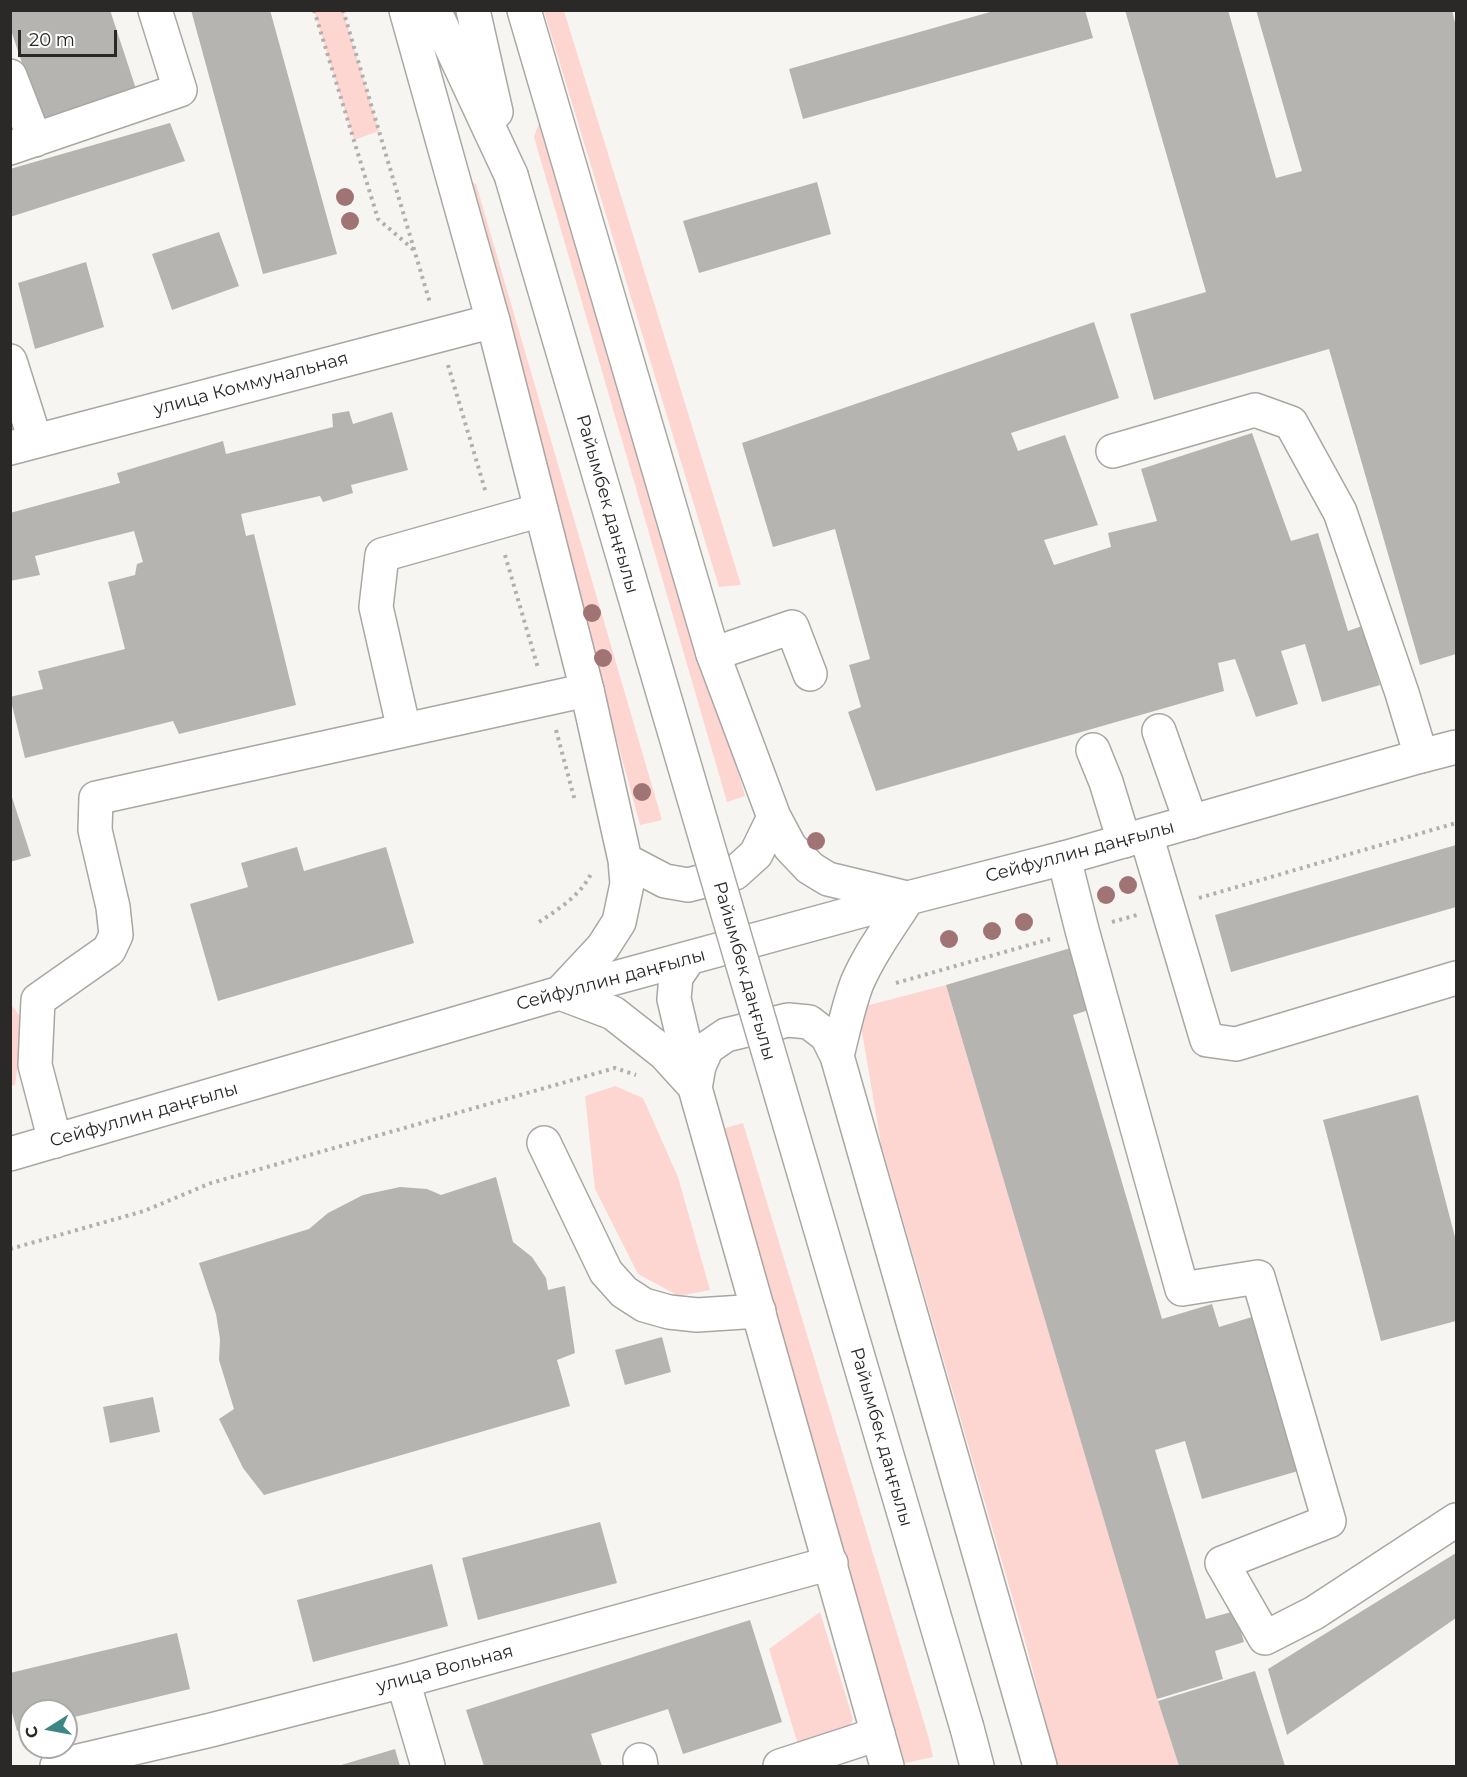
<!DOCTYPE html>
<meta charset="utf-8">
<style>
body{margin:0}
#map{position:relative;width:1467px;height:1777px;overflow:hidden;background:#f7f5f1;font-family:Montserrat,sans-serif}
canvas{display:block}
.frame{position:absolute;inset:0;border:12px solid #2a2928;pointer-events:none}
.north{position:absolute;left:18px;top:1699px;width:60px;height:60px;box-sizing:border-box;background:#fff;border:2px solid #aaa9a9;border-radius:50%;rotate:259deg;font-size:16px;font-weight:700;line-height:24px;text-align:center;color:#2a2928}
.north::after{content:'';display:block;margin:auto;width:21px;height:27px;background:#3d8686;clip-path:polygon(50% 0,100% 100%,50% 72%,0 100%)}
.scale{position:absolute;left:18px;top:30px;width:99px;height:27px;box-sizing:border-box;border:3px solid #2a2928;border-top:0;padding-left:8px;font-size:18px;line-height:21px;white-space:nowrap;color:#2a2928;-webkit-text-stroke:4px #fff;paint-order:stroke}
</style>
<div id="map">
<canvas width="1467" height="1777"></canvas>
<div class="frame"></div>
<div class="north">С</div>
<div class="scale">20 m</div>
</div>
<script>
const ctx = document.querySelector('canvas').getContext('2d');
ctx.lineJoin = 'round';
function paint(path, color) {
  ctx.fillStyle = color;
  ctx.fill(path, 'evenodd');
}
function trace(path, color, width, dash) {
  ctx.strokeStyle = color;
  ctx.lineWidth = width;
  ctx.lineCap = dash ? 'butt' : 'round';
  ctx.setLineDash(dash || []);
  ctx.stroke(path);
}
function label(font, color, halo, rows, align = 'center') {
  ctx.font = font + ' Montserrat,sans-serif';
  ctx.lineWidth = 5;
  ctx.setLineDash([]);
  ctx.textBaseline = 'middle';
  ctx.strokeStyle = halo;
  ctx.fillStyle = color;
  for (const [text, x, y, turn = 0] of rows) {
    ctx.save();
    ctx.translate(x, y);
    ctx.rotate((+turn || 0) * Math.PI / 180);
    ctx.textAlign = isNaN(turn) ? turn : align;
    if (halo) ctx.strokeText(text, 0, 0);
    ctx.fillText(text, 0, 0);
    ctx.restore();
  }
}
paint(new Path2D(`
 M314,11H343L379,131L354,140Z
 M544,11H564L741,585L719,587Z
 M545,107L745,796L727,802L534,137Z
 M465,179L476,184L662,820L640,825Z
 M946,985L1158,1701L1179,1766H1057L1027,1648L881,1144L858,1008Z
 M10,1003L24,1022L15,1085L11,1086Z
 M615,1086L643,1098L678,1177L710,1290L679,1296L638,1274L595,1189L585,1096Z
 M743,1123L929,1739L933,1757L905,1763L722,1129Z
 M820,1612L853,1719L846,1735L799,1748L769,1649Z`), '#fdd6d2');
paint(new Path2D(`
 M10,10H110L136,89L41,120L10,27Z
 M191,10H270L337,254L263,274Z
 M997,10H1085L1093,38L803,119L789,69Z
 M1125,10H1228L1276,178L1302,171L1256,10H1452L1456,27V654L1420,665L1329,349L1154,400L1130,314L1206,292Z
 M170,123L185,161L10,217V169Z
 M817,182L831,234L699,273L683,221Z
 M219,232L239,286L172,310L152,254Z
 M86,262L104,327L35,349L18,283Z
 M1094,322L1119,398L1011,433L1018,451L1065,435L1098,525L1044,540L1054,565L1111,547L1108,533L1157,521L1141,469L1252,433L1291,541L1318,533L1348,631L1362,626L1380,685L1322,702L1305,644L1281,651L1298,704L1256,717L1235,659L1218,663L1224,691L876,791L848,712L861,707L849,665L870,659L835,529L773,547L742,443Z
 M349,411L353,424L392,412L408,470L351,485L353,493L323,502L320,496L241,514L246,536L254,534L296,705L179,734L173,721L25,758L10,697L43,689L38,671L125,649L108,582L135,575L137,564L143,562L134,531L35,556L40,575L10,581V513L120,483L117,473L223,441L226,454L333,427L332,414Z
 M10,791L31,856L10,862Z
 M1456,845V907L1231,972L1215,915Z
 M297,847L304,871L386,847L414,943L218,1001L190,904L248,887L241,863Z
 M1074,947L1092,1009L1073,1015L1162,1319L1212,1304L1219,1327L1252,1317L1298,1471L1202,1499L1185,1441L1155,1450L1206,1619L1235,1611L1244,1642L1215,1651L1223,1679L1157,1699L946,985Z
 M1418,1095L1456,1241V1321L1381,1341L1323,1120Z
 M496,1177L513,1242L532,1257L546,1278L548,1290L565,1286L575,1353L557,1360L570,1406L264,1495L243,1468L219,1419L234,1409L219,1360L220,1339L216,1314L199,1263L309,1229L328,1213L363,1195L400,1187L427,1189L441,1195Z
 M662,1337L671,1372L625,1385L615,1350Z
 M153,1397L160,1432L110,1443L103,1407Z
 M600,1522L617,1583L478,1620L462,1558Z
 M1456,1553V1618L1287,1735L1268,1669Z
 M432,1564L448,1626L313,1662L297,1600Z
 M750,1620L782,1722L683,1754L668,1709L591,1734L602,1766H484L466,1710Z
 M177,1633L190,1689L66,1719V1711H30V1728L17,1731L10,1705V1673Z
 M1255,1671L1285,1766H1179L1158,1701Z
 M395,1749L400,1766H338Z`), '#b5b4b0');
const minor = new Path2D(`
 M10,76L35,140
 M10,148L180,90L155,10
 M10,361L35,440
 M10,448L493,321
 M1113,451L1255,410L1291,423L1340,512L1402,693L1421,756
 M713,654L792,627L810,674
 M404,730L376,607L382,555L541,510
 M1159,731L1191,822
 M1093,750L1106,782L1124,841
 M1146,835L1207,1040L1236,1044L1456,978
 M1064,858L1082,930L1182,1289L1258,1277L1329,1521L1222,1563L1265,1638L1314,1613L1456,1520
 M55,1141L35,1065L38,1000L109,950L116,935L113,907L95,830L96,798L587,690
 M544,1143L606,1272L624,1292L644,1305L669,1312L697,1315L759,1311
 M403,1681L428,1766
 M640,1760L641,1766
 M57,1766L211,1730L403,1681L831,1563
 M780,1766L878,1734`);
const major = new Path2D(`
 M406,10L493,321L587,690L625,860L627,884L619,922L603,947L560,993
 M434,10L511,175
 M473,10L496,112
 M524,10L713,654L774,817L790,847L810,868L828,879L907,898
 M625,860L665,881L688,885L735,873L756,854L774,817
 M908,898C890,926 870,953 857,983C848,1007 843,1032 837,1056L1040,1766
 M689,958L676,977L674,999L695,1088L887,1766
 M560,993L613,1013L664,1053L694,1086
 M695,1088L699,1066L707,1048L726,1035L788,1020L809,1022L827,1036L837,1056
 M10,1154L560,993L908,898L1064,858L1421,756L1456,747
 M967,1728L977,1766`);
trace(minor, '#a9a7a3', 36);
trace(major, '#a9a7a3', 36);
trace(new Path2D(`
 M314,10L378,219L414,250
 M343,10L430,303
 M448,365L486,493
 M505,555L538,668
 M556,730L575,801
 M1199,898L1456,823
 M539,922C559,909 581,895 592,872
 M1112,922L1137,915
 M896,983L1050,939
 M10,1249L144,1211L211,1183L615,1068L636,1075`), '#b1b0ad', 4, [3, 4.5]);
trace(minor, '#fff', 33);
trace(major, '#fff', 33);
const majorBridge = new Path2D(`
 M511,175L967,1728`);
trace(majorBridge, '#a9a7a3', 36, []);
trace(majorBridge, '#fff', 33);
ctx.fillStyle = '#a07475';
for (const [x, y] of [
 [345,197],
 [350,221],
 [592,613],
 [603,658],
 [642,792],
 [816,841],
 [1128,885],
 [1106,895],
 [1024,922],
 [992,931],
 [949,939]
]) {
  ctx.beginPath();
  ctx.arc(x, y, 9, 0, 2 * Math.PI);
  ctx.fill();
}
label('18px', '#2a2928', '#fff', [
 ["улица Коммунальная",251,384,-15],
 ["Райымбек даңғылы",607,504,74],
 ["Сейфуллин даңғылы",1080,852,-15],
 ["Райымбек даңғылы",744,971,74],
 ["Сейфуллин даңғылы",611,980,-15],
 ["Сейфуллин даңғылы",144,1115,-16],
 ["Райымбек даңғылы",881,1437,74],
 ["улица Вольная",445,1669,-15]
]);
</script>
